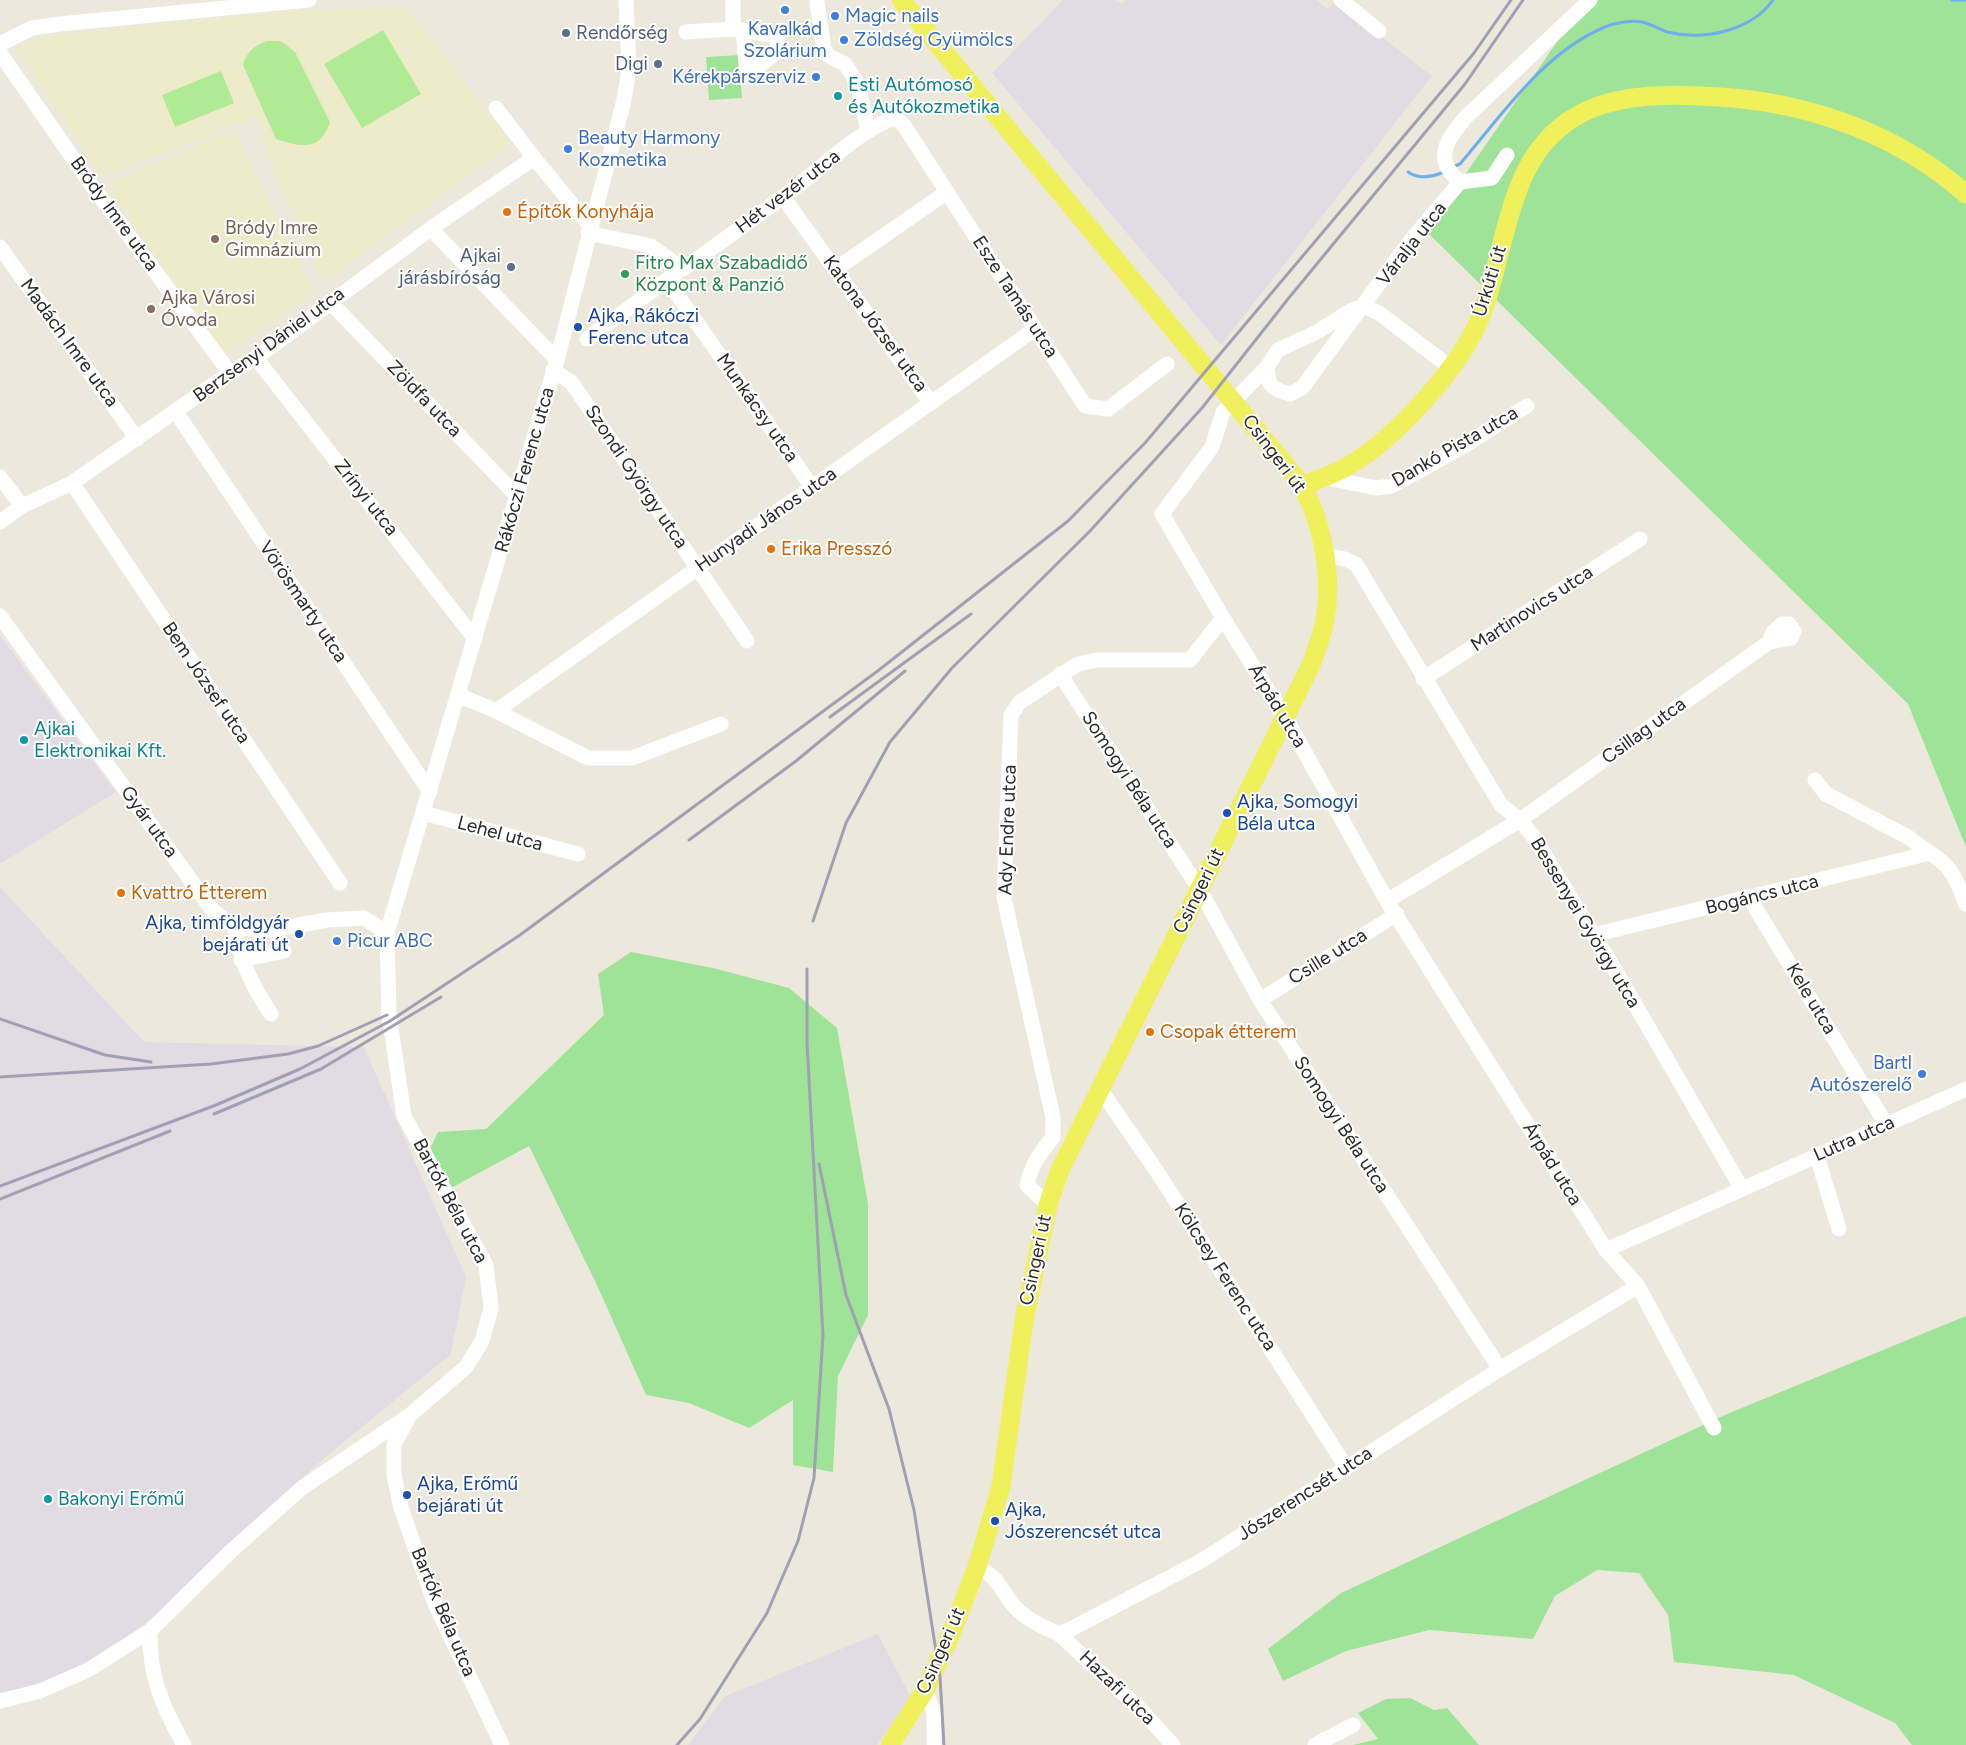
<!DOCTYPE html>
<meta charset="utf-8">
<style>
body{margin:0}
canvas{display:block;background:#ece9dc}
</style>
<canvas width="1966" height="1745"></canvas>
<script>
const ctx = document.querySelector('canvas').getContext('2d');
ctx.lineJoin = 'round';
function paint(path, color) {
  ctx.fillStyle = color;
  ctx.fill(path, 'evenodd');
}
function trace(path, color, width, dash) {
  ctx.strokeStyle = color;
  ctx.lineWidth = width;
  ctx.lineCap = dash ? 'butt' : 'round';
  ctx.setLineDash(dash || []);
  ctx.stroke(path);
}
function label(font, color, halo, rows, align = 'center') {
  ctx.font = font + ' Figtree,sans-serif';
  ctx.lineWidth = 4;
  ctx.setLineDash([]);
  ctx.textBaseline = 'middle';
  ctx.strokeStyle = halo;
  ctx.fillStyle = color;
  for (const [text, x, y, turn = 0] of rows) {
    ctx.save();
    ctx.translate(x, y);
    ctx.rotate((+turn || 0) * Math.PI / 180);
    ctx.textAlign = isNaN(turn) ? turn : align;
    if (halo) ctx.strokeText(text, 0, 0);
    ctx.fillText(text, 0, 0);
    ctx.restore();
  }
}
paint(new Path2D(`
 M1063,0H1116L1122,4L1125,0H1316L1328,9L1335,1L1432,76L1221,345L992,73Z
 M0,635L116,792L0,864Z
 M0,887L144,1042L364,1047L466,1277L451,1354L316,1465L175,1602L82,1668L0,1698Z
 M878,1634L911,1698L877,1745H688L725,1696Z`), '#e1dce4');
paint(new Path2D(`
 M408,8L512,143L323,282L268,161L257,116L101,178L16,48L39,37L301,10Z
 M235,134L314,292L224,354L106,186L219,135Z`), '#eeebcb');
paint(new Path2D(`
 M1586,0H1966V847L1908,704L1426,231Z
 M739,55L742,98L709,100L706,57Z
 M631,952L713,968L789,988L837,1028L868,1204V1315L838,1376L833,1472L793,1465V1400L749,1428L689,1403L646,1395L596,1283L529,1146L451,1188L430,1149L438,1132L486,1129L604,1015L598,974Z
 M1966,1316V1745H1912L1895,1723L1794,1675L1674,1662L1668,1615L1639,1573L1597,1570L1555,1596L1533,1639L1429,1630L1346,1651L1283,1681L1268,1649L1341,1593L1727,1414Z
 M1410,1698L1434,1710L1447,1708L1479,1745H1353L1378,1739L1358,1713L1386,1699Z`), '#9fe398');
paint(new Path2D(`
 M383,30L421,94L362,128L324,64Z
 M268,41H281L295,52L330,122C320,152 301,147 276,139L243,65C247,51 255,45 268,41Z
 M221,71L234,103L175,127L162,95Z`), '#b0ea94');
trace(new Path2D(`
 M1952,0H1966
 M1452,167L1460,164C1502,115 1544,52 1605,27C1613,23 1633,20 1642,22C1651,24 1659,29 1667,32C1704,41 1751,31 1773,0
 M1408,172C1419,180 1432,177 1444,172`), '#6eadee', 3);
trace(new Path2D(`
 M733,0V29L777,36L778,51L747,75L743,30
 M1341,0L1379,31
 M817,3L824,49L829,56L845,64L858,84L868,131
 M686,32L733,29
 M0,44L32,28L59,24L309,0
 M0,53L93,187L230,373
 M1507,155L1492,178L1460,182C1432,159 1447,139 1466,117L1590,0
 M534,158L590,226
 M783,197L931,403
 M431,229L557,360
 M588,233L651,246L683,269C722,241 762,213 801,183C828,162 862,129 895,118L903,124L1085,406L1108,409L1167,364
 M0,247L137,439
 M836,269L947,192
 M667,280L812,487
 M330,302L517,496
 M587,339L675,274
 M256,358L475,639
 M1267,367C1268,386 1272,389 1290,394L1302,388L1411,240L1460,182
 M1451,368L1379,313L1364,306L1352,310L1315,333L1278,350L1267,367L1223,412L1212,447L1162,514L1223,618L1288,722L1387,901L1606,1250L1638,1286L1714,1428
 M553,370L572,383L747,641
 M176,412L430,792
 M0,477L22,506
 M1323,477L1376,488L1392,486L1464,446L1527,406
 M72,483L340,883
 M0,522L22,506L72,483L230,373L256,358L437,224L534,158L496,108
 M1325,555L1345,559L1356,564L1501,805L1520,820L1533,836L1618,975L1742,1189
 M0,616L213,911L234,926L254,930H271L327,920L364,918L387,933
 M1060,674L1200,890L1260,1000L1500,1369
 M1423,679L1640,539
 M458,695L496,711L1035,329
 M496,711L588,758H632L721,724
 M1815,780L1826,794L1908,837L1930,853
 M423,813L578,854
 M1750,899L1886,1124
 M1387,901L1520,820L1769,642L1773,632L1782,624H1789L1794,631L1791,638L1769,642
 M234,926C241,962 251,984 271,1014
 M1593,935L1930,853C1953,867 1956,880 1966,904
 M241,960L284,951
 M1260,1000L1397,914
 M1100,1089L1158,1173L1346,1467
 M1817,1156L1839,1229
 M1048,1205L1027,1185C1031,1165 1041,1152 1053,1137V1117L1004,898L1011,715L1020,702L1078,664L1097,660H1190L1223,618
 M1606,1250L1966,1089
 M977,1567C1002,1578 1001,1594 1018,1610C1029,1621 1044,1627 1059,1634L1069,1630L1201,1561L1500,1369L1638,1286
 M150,1631C149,1677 162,1705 184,1745
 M1059,1634L1141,1710L1173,1745
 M925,1690L934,1712V1745
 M0,1701L40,1691L88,1670L150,1631L230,1552L303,1487L407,1417
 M502,1745L435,1604L401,1508L394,1475V1444L410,1415L466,1367L482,1341L491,1308L486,1265L404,1116L389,1014L387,933L557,360L624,100L629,69L626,0
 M1315,1745L1353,1725`), '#fff', 15);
trace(new Path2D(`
 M1302,486C1318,480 1334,474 1348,466C1395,439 1461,367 1481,316C1496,277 1502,234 1516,195C1552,90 1639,91 1733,98C1819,106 1901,137 1966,194
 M890,1745L925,1690L948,1641L977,1567L1001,1486L1024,1321L1048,1205L1060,1170L1312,663C1316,649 1323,634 1325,619C1333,577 1322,514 1297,479L901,0`), '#eff05c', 19);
trace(new Path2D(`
 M830,717L971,614
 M689,840L796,761L905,671
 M813,921L846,823L890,742L952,668L1090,531L1202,408L1288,299L1465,84L1523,0
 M0,1019L105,1055L151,1062
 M0,1077L211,1064L288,1054L318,1046L387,1015
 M214,1114L321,1069L441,997
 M819,1164L846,1295L889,1409L914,1510L940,1677L944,1745
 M0,1186L216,1105L300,1069L390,1021L520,935L879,670L1068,521L1145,443L1474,53L1511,0
 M0,1199L170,1131
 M677,1745L700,1719L767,1613L798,1541L814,1478L823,1335L807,1043V969`), '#a19fb4', 3);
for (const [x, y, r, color] of [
 [785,10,5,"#3f7fe0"],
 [835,16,5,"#3f7fe0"],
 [566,33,5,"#5c6f8a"],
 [844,40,5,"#3f7fe0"],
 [658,64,5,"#5c6f8a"],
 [816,77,5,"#3f7fe0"],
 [838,96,5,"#0f9aa8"],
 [568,149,5,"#3f7fe0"],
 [507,212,5,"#e8710a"],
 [215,239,5,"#8d6e63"],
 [511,267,5,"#5c6f8a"],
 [625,274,5,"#2e9e5b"],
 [151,309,5,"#8d6e63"],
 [578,327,5,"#1a4fb4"],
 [771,549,5,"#e8710a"],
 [24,740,5,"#0f9aa8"],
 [1227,813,5,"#1a4fb4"],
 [121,893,5,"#e8710a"],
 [299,934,5,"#1a4fb4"],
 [337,941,5,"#3f7fe0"],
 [1150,1032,5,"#e8710a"],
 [1922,1074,5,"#3f7fe0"],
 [407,1495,5,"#1a4fb4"],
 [48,1499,5,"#0f9aa8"],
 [995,1521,5,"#1a4fb4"]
]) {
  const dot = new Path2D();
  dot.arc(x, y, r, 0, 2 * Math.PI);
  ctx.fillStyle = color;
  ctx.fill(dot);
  trace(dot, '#fff', 2);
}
label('19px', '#366cbe', '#fff', [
 ["Magic nails",845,16],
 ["Kavalkád",785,29,"center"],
 ["Szolárium",785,51,"center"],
 ["Zöldség Gyümölcs",854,40],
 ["Kérekpárszerviz",806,77,"right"],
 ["Beauty Harmony",578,138],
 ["Kozmetika",578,160],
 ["Picur ABC",347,941],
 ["Bartl",1912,1063,"right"],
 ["Autószerelő",1912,1085,"right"]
], 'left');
label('19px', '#4e5e75', '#fff', [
 ["Rendőrség",576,33,"left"],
 ["Digi",648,64],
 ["Ajkai",501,256],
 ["járásbíróság",501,278]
], 'right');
label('19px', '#0d838f', '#fff', [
 ["Esti Autómosó",848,85],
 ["és Autókozmetika",848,107],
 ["Ajkai",34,729],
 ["Elektronikai Kft.",34,751],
 ["Bakonyi Erőmű",58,1499]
], 'left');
label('19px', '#2a2a2a', '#fff', [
 ["Hét vezér utca",788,192,-37],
 ["Bródy Imre utca",114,214,54],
 ["Váralja utca",1412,244,-52],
 ["Úrkúti út",1490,281,-73],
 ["Esze Tamás utca",1015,297,57],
 ["Katona József utca",875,324,54],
 ["Madách Imre utca",69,343,54],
 ["Berzsenyi Dániel utca",269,345,-36],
 ["Zöldfa utca",424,399,46],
 ["Munkácsy utca",757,408,55],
 ["Dankó Pista utca",1455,447,-30],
 ["Csingeri út",1274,454,53],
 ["Rákóczi Ferenc utca",525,470,-74],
 ["Szondi György utca",636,477,56],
 ["Zrínyi utca",366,498,52],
 ["Hunyadi János utca",766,520,-35],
 ["Vörösmarty utca",303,602,56],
 ["Martinovics utca",1532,609,-33],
 ["Bem József utca",206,683,56],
 ["Árpád utca",1277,706,59],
 ["Csillag utca",1644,731,-36],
 ["Somogyi Béla utca",1129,780,57],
 ["Gyár utca",149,822,54],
 ["Ady Endre utca",1008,830,-88],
 ["Lehel utca",500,834,15],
 ["Csingeri út",1199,891,-64],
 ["Bogáncs utca",1762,895,-14],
 ["Bessenyei György utca",1585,923,59],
 ["Csille utca",1328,957,-32],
 ["Kele utca",1811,999,59],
 ["Somogyi Béla utca",1341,1125,57],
 ["Lutra utca",1854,1139,-24],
 ["Árpád utca",1552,1164,58],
 ["Bartók Béla utca",450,1201,62],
 ["Csingeri út",1036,1260,-78],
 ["Kölcsey Ferenc utca",1225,1277,57],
 ["Jószerencsét utca",1305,1494,-33],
 ["Bartók Béla utca",443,1612,67],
 ["Csingeri út",941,1651,-66],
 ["Hazafi utca",1117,1688,44]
]);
label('19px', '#c56008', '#fff', [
 ["Építők Konyhája",517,212],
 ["Erika Presszó",781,549],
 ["Kvattró Étterem",131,893],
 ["Csopak étterem",1160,1032]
], 'left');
label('19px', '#785e54', '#fff', [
 ["Bródy Imre",225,228],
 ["Gimnázium",225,250],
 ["Ajka Városi",161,298],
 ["Óvoda",161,320]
], 'left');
label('19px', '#27864d', '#fff', [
 ["Fitro Max Szabadidő",635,263],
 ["Központ & Panzió",635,285]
], 'left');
label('19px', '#164399', '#fff', [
 ["Ajka, Rákóczi",588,316],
 ["Ferenc utca",588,338],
 ["Ajka, Somogyi",1237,802],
 ["Béla utca",1237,824],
 ["Ajka, timföldgyár",289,923,"right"],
 ["bejárati út",289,945,"right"],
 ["Ajka, Erőmű",417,1484],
 ["bejárati út",417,1506],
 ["Ajka,",1005,1510],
 ["Jószerencsét utca",1005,1532]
], 'left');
</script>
